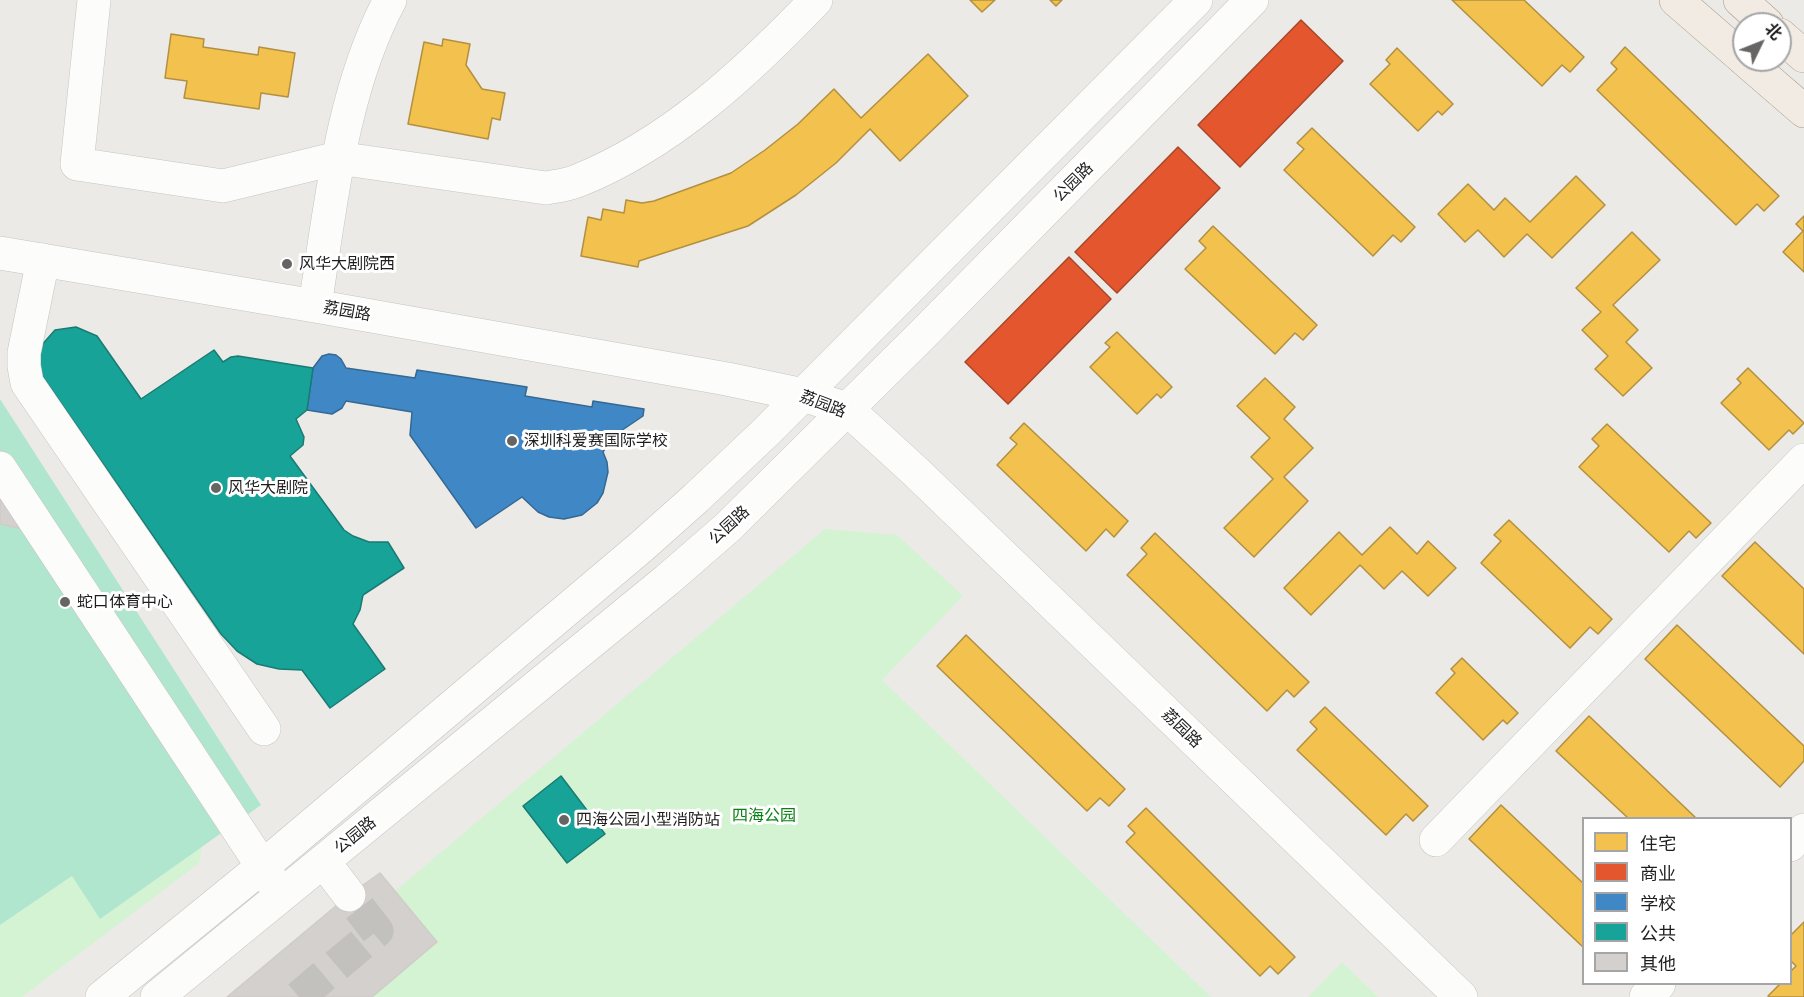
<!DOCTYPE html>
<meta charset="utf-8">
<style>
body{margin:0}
#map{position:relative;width:1804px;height:997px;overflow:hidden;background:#eceae6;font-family:"Exo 2","Noto Sans SC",sans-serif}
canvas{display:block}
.legend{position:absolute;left:1582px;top:817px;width:210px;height:168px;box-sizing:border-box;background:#fff;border:2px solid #a5a5a5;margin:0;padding:8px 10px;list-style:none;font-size:18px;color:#1e1e1e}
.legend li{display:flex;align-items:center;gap:12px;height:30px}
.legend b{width:30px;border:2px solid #a5a5a5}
.north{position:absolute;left:1732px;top:12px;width:60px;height:60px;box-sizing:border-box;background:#fff;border:2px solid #a5a5a5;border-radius:50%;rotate:47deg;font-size:16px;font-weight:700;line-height:24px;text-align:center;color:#1e1e1e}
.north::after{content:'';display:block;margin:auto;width:21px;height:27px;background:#666564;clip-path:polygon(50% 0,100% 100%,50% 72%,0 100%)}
</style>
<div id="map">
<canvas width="1804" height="997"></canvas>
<ul class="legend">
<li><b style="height:16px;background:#f2c14e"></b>住宅</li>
<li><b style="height:16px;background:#e4572e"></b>商业</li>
<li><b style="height:16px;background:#3f88c5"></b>学校</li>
<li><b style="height:16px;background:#17a398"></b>公共</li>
<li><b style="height:16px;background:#d3d0cd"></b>其他</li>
</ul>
<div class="north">北</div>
</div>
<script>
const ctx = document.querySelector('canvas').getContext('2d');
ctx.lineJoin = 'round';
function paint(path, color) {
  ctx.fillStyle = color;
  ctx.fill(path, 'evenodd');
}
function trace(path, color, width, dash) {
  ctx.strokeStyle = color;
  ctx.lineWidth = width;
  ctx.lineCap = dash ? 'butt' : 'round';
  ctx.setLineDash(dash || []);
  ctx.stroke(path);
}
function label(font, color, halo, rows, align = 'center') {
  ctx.font = font + ' "Exo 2","Noto Sans SC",sans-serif';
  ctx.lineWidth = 6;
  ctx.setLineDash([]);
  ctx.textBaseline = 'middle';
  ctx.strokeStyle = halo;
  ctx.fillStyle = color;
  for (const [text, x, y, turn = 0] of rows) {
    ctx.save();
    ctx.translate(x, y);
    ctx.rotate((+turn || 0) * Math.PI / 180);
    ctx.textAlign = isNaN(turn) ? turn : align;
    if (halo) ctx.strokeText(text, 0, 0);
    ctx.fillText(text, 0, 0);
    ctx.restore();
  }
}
paint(new Path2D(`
 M825,529L897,535L963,596L882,680L1211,997H269Z
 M202,846L199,863L22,997H0V925L72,876L101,918Z
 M1342,962L1377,996L1378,997H1308Z`), '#d3f3d3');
paint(new Path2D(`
 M0,399L261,805L100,919L72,876L0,925Z`), '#b0e6ce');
const homes = new Path2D(`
 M970,0H995L982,12Z
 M1050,0H1062L1056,6Z
 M1452,0H1524L1584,57L1570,72L1562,65L1542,86Z
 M171,34L204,39L203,47L258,55L259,47L295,53L288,97L261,93L259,109L184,98L187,81L165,78Z
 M443,39L470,44L466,65L482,89L505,93L500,120L492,118L488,139L408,124L424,42L442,46Z
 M1625,47L1779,196L1764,211L1757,204L1736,225L1597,90L1617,69L1611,63Z
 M1397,48L1453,104L1442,115L1438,111L1418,131L1370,84L1390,64L1386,60Z
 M928,54L968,96L900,161L870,129L836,163L796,195L748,226L639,261L638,267L581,256L588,217L601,220L603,209L624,213L626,200L642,203L654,201L731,173L765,150L798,124L834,89L861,118Z
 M1312,128L1415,227L1401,242L1393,235L1373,256L1284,170L1304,149L1297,143Z
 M1576,176L1605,205L1552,258L1527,234L1504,257L1478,230L1465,242L1438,214L1468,184L1494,210L1505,198L1530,222Z
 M1804,216V272L1783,252L1803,231L1796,224Z
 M1213,226L1317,325L1303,340L1295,333L1275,354L1185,269L1206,248L1199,241Z
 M1632,232L1660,260L1613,305L1638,330L1626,342L1652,368L1623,396L1595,369L1608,356L1582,330L1601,312L1576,288Z
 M1117,332L1172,387L1161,398L1157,394L1137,414L1090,367L1110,347L1105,343Z
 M1748,368L1804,423L1793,434L1789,430L1769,450L1721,403L1741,383L1737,379Z
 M1265,378L1295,407L1284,419L1313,448L1284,477L1308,501L1254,557L1224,528L1273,479L1251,457L1270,438L1237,406Z
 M1024,423L1128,521L1114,537L1106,529L1086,551L997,465L1017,444L1010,438Z
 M1607,424L1711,523L1696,538L1689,531L1669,552L1579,467L1599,446L1592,439Z
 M1509,520L1612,619L1598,634L1590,627L1570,648L1481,563L1501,541L1494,535Z
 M1390,527L1417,554L1428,541L1456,568L1428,596L1402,571L1384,589L1360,565L1311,615L1284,588L1339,532L1362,555Z
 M1155,533L1309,682L1294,697L1287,690L1267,711L1127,575L1147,554L1141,548Z
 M1755,542L1804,589V654L1722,576Z
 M1677,625L1804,746V761L1780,787L1645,659Z
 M966,635L1125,789L1109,806L1100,798L1087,811L937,666Z
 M1462,658L1518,713L1507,724L1503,720L1483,740L1436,693L1455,673L1451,669Z
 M1325,707L1428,806L1413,821L1406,814L1386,835L1297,750L1317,729L1310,722Z
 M1589,716L1696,818H1628L1556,751Z
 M1501,805L1584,884V948L1469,839Z
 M1146,808L1295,957L1278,974L1270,966L1260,976L1126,842L1135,833L1128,826Z
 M1804,922V997H1769L1768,996L1780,984H1790V972L1796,966L1790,960V936Z`);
paint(homes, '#f2c14e');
trace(homes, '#b29040', 1.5);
const shops = new Path2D(`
 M1301,20L1343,61L1240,167L1198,125Z
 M1178,147L1220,188L1117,293L1075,252Z
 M1069,257L1111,299L1008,404L965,362Z`);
paint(shops, '#e4572e');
trace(shops, '#a94629', 1.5);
const schools = new Path2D(`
 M329,354L336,355L341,359L346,368L415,378L417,370L527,387L525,396L592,407L593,401L644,409L643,416L612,437L603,452L607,462L608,472L603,493L597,503L582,515L564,519L549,517L538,512L522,497L476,528L410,435L412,412L346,401L342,408L332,414L307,410L313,368L322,356Z`);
paint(schools, '#3f88c5');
trace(schools, '#356893', 1.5);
const public = new Path2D(`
 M76,327L97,336L141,399L214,350L223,362L231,357L238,356L313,368L307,410L296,419L304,437L303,445L290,456L344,530L353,536L369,542H388L404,568L363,595L360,610L353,624L385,669L330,708L302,670L279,669L257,664L237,651L221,634L38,370L40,347L55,330Z
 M561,776L605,834L567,863L523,806Z`);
paint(public, '#17a398');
trace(public, '#197b73', 1.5);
const building = new Path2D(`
 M0,451L39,516L18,528L0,524Z
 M380,873L437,942L372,997H227L349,895Z`);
paint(building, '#d3d0cd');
trace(building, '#d0ccc7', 1.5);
trace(new Path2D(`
 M299,997L377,931L349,895`), '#c3c1be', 33, [33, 16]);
const minor = new Path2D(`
 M94,0L77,164L223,186L338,158L546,188C556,186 568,185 577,181C670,144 747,72 816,0
 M0,253L315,306L727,379L803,395L847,409L916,472L1461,997
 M43,260L24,353V366L27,383L264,729
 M315,306C331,204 341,92 390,0
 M0,468L274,884
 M1436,840L1804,460
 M1790,845L1804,830
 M323,861L349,895
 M102,997L262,867L641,547L696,498L767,431L1196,0
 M157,997L667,580L728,527L923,334L1252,0
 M1646,997L1659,984`);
const major = new Path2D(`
 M1676,0L1744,59
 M1740,0L1767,24
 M1780,35L1804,56
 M1745,60L1804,111`);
trace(minor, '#c5c4c2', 34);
trace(major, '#a39882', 34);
trace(minor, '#fcfcfb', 33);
trace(major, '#f1ebe3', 33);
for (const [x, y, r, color] of [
 [287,264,6,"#666564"],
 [512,441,6,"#666564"],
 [216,488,6,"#666564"],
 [65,602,6,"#666564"],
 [564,820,6,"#666564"]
]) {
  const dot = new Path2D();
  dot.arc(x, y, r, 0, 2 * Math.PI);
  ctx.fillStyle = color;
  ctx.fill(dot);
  trace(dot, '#fff', 2);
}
label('16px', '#1e1e1e', '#fff', [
 ["公园路",1073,182,-45],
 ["荔园路",347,311,10],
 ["荔园路",823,404,21],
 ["公园路",729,525,-43],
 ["荔园路",1182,728,44],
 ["公园路",355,835,-39]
]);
label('16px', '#1e1e1e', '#fff', [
 ["风华大剧院西",299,264],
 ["深圳科爱赛国际学校",524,441],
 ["风华大剧院",228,488],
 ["蛇口体育中心",77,602],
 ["四海公园小型消防站",576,820]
], 'left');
label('16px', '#078111', '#fff', [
 ["四海公园",764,816]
]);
</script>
